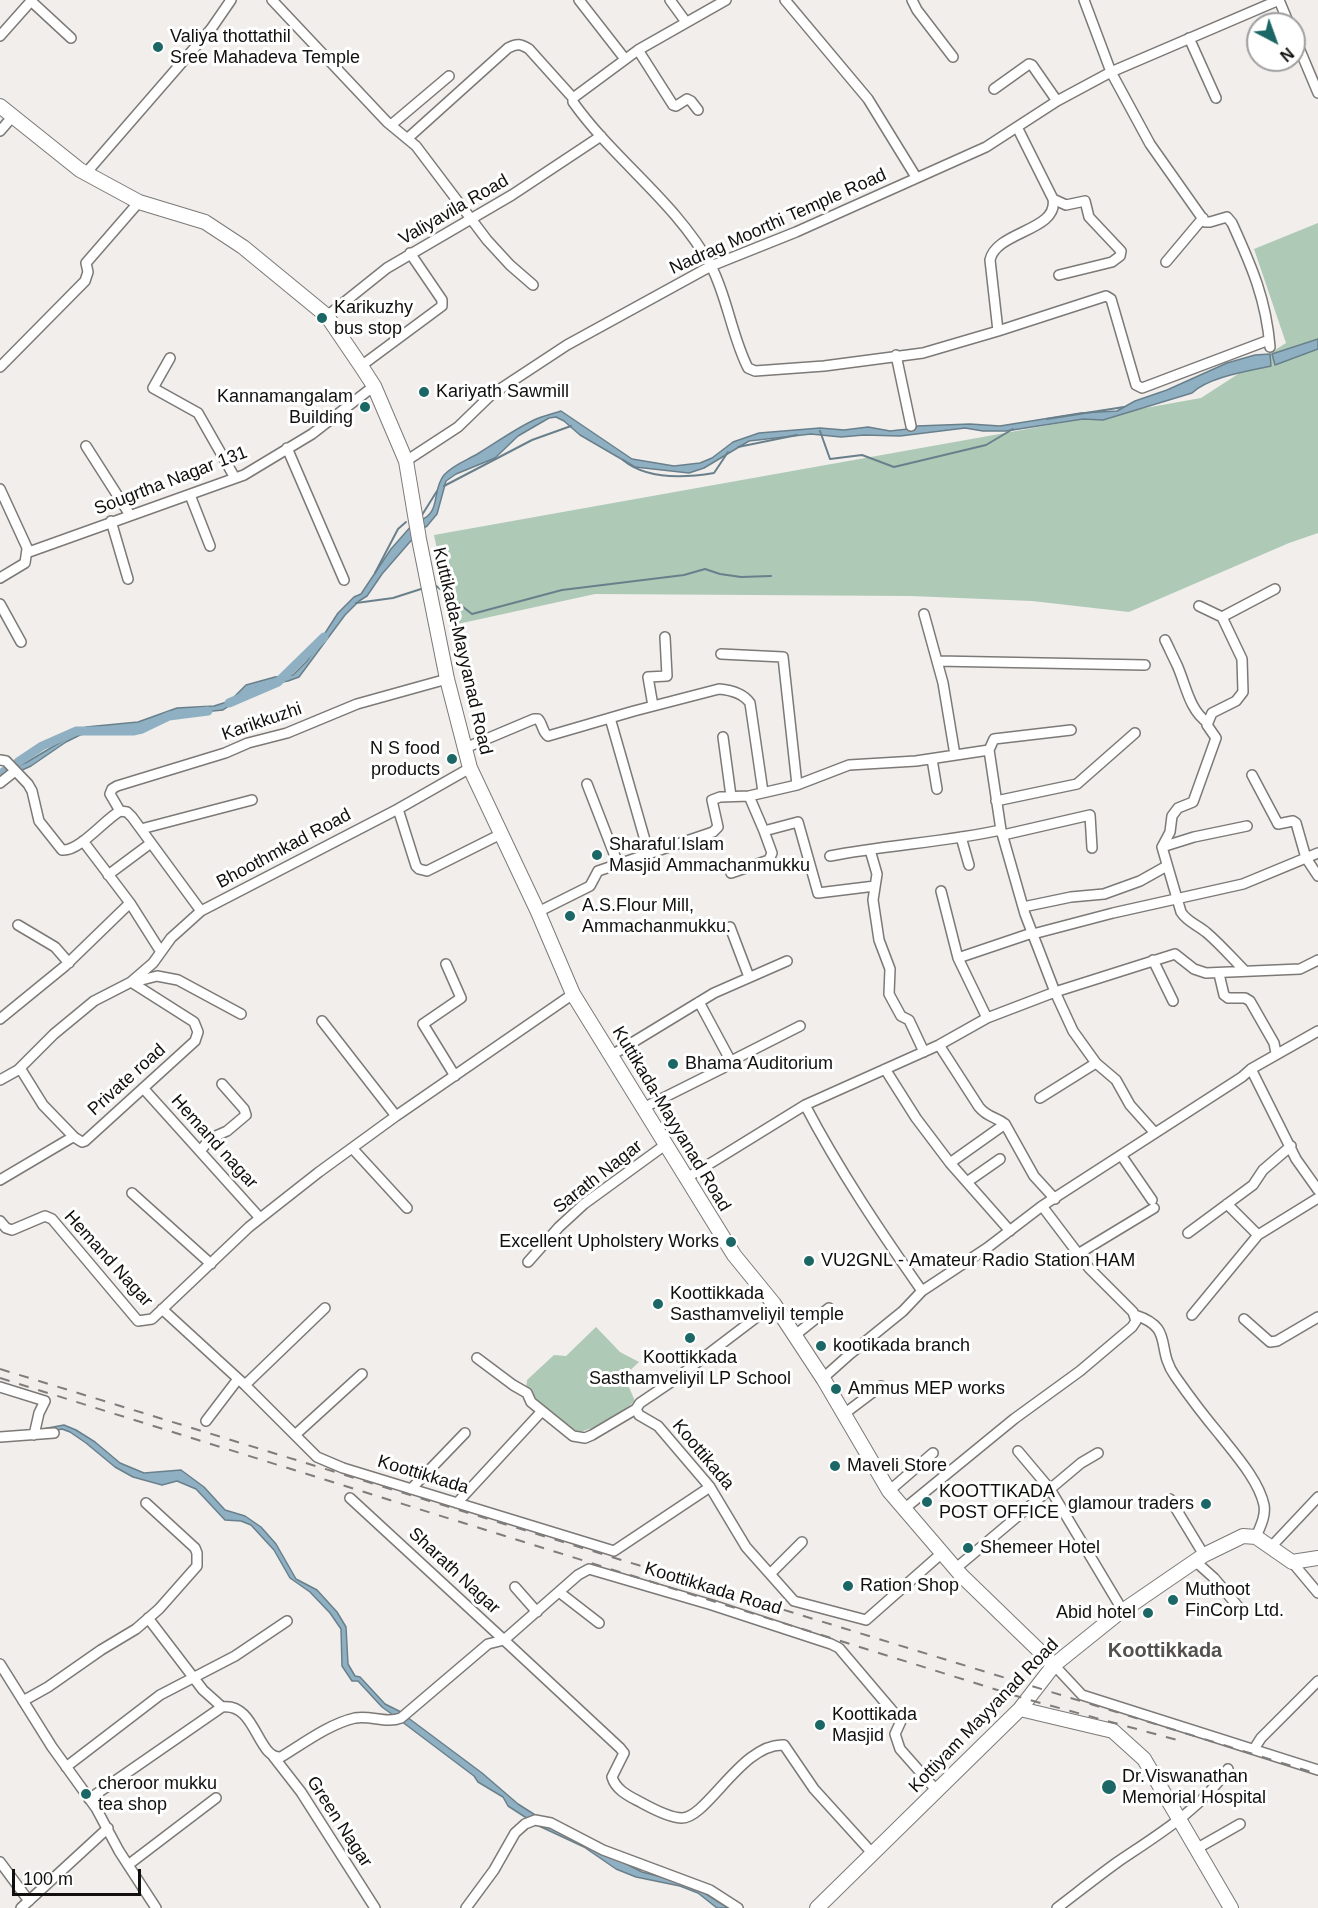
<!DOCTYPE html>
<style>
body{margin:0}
#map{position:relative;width:1318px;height:1908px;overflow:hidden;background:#f1eeeb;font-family:Arial,sans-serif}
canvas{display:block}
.north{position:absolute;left:1246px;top:12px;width:60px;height:60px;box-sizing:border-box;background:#fff;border:2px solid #a09f9f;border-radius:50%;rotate:139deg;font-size:16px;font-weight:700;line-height:24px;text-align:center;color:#11100f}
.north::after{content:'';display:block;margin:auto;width:21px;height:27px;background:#1a6765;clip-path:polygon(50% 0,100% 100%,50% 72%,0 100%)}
.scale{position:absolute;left:12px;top:1869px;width:129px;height:27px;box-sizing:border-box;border:3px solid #11100f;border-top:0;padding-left:8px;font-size:18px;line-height:21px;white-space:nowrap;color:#11100f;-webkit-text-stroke:4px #fff;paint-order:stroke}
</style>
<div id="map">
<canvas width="1318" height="1908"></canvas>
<div class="north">N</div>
<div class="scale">100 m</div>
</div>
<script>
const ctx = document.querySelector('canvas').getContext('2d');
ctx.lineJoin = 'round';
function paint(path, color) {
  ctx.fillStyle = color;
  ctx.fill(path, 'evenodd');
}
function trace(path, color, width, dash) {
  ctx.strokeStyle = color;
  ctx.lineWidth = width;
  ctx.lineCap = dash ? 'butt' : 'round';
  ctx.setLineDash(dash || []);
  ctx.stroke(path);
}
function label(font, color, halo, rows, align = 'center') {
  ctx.font = font + ' Arial,sans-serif';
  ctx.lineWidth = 6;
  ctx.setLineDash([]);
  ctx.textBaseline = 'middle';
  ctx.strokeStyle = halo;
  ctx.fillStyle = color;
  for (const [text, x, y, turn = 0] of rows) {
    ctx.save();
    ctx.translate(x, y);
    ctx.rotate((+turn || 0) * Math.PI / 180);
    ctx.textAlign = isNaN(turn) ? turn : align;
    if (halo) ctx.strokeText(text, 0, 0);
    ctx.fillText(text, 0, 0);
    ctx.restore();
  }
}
paint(new Path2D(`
 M1318,223V533L1289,543L1129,612L1032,601L911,596L595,594L453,625L434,535L1201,398L1286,343L1254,249Z
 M596,1327L620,1352L639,1362L624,1376L635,1401L610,1422L577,1433C566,1428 529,1401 526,1389C526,1386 527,1383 527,1380L554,1355L566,1356Z`), '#aec9b5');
const water = new Path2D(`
 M1318,339V349L1275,365L1272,354Z
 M1270,354L1271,366C1249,371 1208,377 1192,393L1103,420L1083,419L1006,431H983L965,428L900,436L864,435L841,437L811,434L749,441L704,468L689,473L635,467L580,435L564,421L556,417L549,418L518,436L495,458L456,474L446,481L437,514L427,526L422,529L419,521C442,513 431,491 444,475C454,464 466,461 479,453C497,442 515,429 534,420C543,416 552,414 561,411L632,459L674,466L700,463L712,458L733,442L759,433L820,428L844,430L868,427L890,431L908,429L910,431L914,430L917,426L970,424L1000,426L1081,413L1117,411L1135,401L1167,390L1227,363L1255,355Z
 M413,524L415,536L382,574L367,596L359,601L345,615L299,677L288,681L256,687L223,710L182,714L141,728L93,732L80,735L66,742L31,766L0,780V774L27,762L86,727L138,722L177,708L214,706L230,701L246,685L275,677L293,675L307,661L338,613L354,597L361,594L391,549Z
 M64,1425L76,1430L95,1442L120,1463L144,1473L181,1470L204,1487L225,1510L245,1516L261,1527L276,1544L296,1579L317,1590L337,1612L346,1627L348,1664L355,1676L360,1677L385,1704L403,1713L397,1718L382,1707L358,1681H352L342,1666L341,1629L330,1613L310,1592L290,1578L274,1550L251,1525L241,1521L225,1520L196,1489L177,1481L162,1485L133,1477L115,1467L86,1443L70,1432L62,1429L53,1431L37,1430Z
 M407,1717L482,1773L518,1804L554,1827L642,1872L692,1885L728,1908H717L698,1893L680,1886L636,1877L616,1869L584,1847L539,1826L508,1806L503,1797L478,1782L474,1776L401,1721Z`);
paint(water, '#8fb0c2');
trace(water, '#69808c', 1.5);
trace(new Path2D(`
 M1047,419L1124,407
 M820,431L830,459L862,455L894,467L986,445L1013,429
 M738,447L797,435
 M623,460C647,480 684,478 714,473L728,452
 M444,486L532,440L571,426
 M422,515L437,491
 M375,573L398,529L406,522
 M435,585L472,614L562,590L684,575L705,569L720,574L741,577L771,576
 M356,603L393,598L421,589`), '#69808c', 2);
trace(new Path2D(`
 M229,703L278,682L324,637
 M18,762L42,746L76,731H133L142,729L169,716L208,711
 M0,774L8,769`), '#8fb0c2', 9);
const street = new Path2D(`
 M272,0L387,122L416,146L487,240L510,265L533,285
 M579,0L625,59
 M670,0L686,22
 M726,0L638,50L573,98V102C614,160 676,202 711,266C727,296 732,337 748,368L755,371L824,366L923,353L998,331L1106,296L1111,299L1136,385L1142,388L1269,340
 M785,0L868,99L916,177
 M912,0L917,10L953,57
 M1084,0L1111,72L1150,144L1205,222H1210L1227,217L1232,223C1252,267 1266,299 1270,347
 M31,1L71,38
 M0,36L32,0
 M1294,36L1318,93
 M1189,38L1216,98
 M638,50L673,105L676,106L687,99L691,101L698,110
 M994,89L1029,64L1032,65L1057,101
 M391,125L449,76
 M0,131L13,116
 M408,138L508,48C517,43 521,44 529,49L573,98
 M86,173L211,29L231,0
 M1053,199L1066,205L1085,201L1089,217L1121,251L1120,256L1112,262L1059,275
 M1166,262L1203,218
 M327,316L387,268L512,195L601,136
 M998,331L990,260C996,231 1059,231 1053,199L1017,127
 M896,355L911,426
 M170,358L153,388L198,413L235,478
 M361,366L442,306V300L410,253
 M0,367L85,281L88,272L86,263L139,202
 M86,446L130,515
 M287,448L344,580
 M406,461L458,427L491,395L567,345L711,266L796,232L986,147L1057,101L1111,72L1279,0L1289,24
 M0,489L29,552L244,475L312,434L374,386
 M190,495L210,546
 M111,521L128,579
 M0,578L25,563L27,549L29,552
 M0,604L21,642
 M1199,606L1222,617L1242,659L1243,692L1236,701L1212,713L1207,725L1216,738L1193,802L1178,808L1172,816L1170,832L1162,847L1181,912C1187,922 1198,925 1207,933C1221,945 1232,958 1245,971
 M924,614L943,683L955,755
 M1222,617L1275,589
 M1165,640C1169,648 1173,657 1177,665C1186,685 1189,710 1208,723
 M721,654L783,657L797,785
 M937,661L1145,665
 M653,706L648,677L667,676L665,637
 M610,718L649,854
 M723,737L731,796
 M465,748L534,719H538C543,724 542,732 548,736L634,711L719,689C731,690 743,693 750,703L763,792
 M989,750L994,739L1071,730
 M932,759L937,789
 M0,760L6,761L28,784L32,791L39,821L62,850C79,852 104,820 120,811
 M1252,775L1278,824L1293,821L1296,823L1306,858L1318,876
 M0,783L15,771
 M587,784L618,864
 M749,796L764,831L798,822L818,893L875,886
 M996,801L1077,784L1135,733
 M398,809L416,866L419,869L427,871L501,834
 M120,811L110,794L112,789L117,786L225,753L248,743L287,733L357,704L447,679
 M120,811L127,812L132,817L201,911
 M141,829L252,800
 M1003,835L1090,815L1092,848
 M961,837L969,865
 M83,841L130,903L161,952
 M1162,847L1194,837L1247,826
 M870,850L877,874L873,900L879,940L890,969L889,994L901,1016L909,1020L924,1052
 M830,856C886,845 945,842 1001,830
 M731,873L769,860L772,853L764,831
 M108,875L151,843
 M941,891L958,958L987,1018
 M1023,907L1071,897L1104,894L1140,881L1165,867
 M538,912L590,886L598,871L713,832L718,827L712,800L720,797L749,796L797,785L849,765L916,761L989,750L1001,830L1025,914L1055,992L1073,1031L1096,1063L1116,1080L1130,1105L1155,1133
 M18,925L55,947L69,963
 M730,927L749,977
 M1033,934L1113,913L1243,884L1318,853
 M958,958L1032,933
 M1153,960L1173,1001
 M446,964L461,998L423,1024L455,1076
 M1219,974L1224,995L1228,998H1245L1250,1001L1274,1043L1276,1053
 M134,982L157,976L178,980L241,1014
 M0,1019L65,966L130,903
 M322,1021L396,1116
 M939,1045L979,1107C988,1118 995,1116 1005,1124L1034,1176L1055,1199
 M612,1055L714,993L787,961
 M727,1063L800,1026
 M20,1068L43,1105L74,1137
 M885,1069L916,1118L950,1163L1010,1231
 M1251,1069L1296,1159L1318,1190
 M0,1080L18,1070L54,1034L94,1001L131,982L153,963L171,938L201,911L398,809L470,768
 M143,1088L260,1218
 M1040,1098L1096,1063
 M805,1105C839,1170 880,1231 922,1291
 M643,1108L723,1068L729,1061L728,1056L699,1002
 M352,1148L407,1208
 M200,1151L211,1138L227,1131L246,1115L244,1109L222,1084
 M1121,1155L1152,1200
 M950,1163L1005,1124
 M685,1179L805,1105L939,1045L987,1018L1055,992L1175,954L1194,969L1206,973L1300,969L1318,960
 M0,1180L71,1138L74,1137L82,1142L85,1141L195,1041L198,1032L194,1022L131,982
 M967,1182L1000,1159
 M132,1193L211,1264
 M1227,1204L1258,1235
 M0,1221L6,1228L12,1230L45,1216L52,1219L138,1321L152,1319L249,1227L319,1172L396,1116L573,994
 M1188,1233L1253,1185L1263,1170L1291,1146
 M1078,1254L1154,1208
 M528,1262L559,1227L584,1204L665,1145
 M774,1304L674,1380L640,1403L636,1409L639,1415L658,1426L710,1487L746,1547L770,1574L802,1542
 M162,1309L245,1385L317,1457L343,1468L614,1551L710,1487
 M1135,1315C1175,1328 1155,1348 1175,1376C1189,1396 1204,1416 1220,1435C1235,1454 1259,1481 1264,1505C1266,1516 1260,1527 1256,1537
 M1192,1315L1258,1235L1318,1198
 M1244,1319L1270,1342L1277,1341L1318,1317
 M794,1336L829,1308
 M477,1358L513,1385L527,1393L531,1402L573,1436L585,1438L592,1435L636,1409
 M822,1379L850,1354L903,1311L922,1291L987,1248L1042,1206L1242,1077L1251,1069L1318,1031
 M245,1385L325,1308
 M0,1387L45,1401L39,1413L34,1435
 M844,1414L881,1386
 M206,1421L238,1379
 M295,1435L362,1374
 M0,1437L54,1433
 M1018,1451L1050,1489L1123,1611
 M411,1489L465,1433
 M889,1491L933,1453
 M350,1498L504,1640L578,1575L589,1569L712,1605L831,1644L839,1648L901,1721L895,1734L900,1749L937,1791
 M1170,1499L1204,1555
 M457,1503L542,1411
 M904,1509L1014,1419L1080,1371L1132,1327L1136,1321L1133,1312L1089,1268L1042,1206
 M1270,1548L1318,1497
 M1195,1561L1214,1578L1241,1610
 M1292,1562L1318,1593
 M955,1569L1081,1463L1098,1453
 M770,1574L794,1601L866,1620L942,1553
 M515,1587L537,1612
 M559,1592L599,1623
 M148,1618L203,1690L222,1707
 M0,1664L52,1747L96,1808L119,1851L156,1908
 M1054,1665L1082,1695L1318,1770
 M23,1701L48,1687L101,1650L136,1629L159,1609L197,1566V1553L195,1548L146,1503
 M1254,1749L1261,1738L1318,1681
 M273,1756L301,1792L375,1908
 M66,1767L160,1695L235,1656L287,1621
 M89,1799L222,1707C256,1702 257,1759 281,1757C304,1743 329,1724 355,1718C371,1715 386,1724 401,1718L488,1644L504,1640L620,1748L624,1753L612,1777C616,1791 631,1797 642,1803C653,1809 670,1818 682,1818C707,1818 743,1742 784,1745L814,1789L873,1854
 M1196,1849L1240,1824
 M0,1862L29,1901
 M128,1865L216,1798
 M21,1908L108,1828
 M466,1908L494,1870L515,1833L525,1824L535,1820L551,1823L603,1850L710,1890L738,1908
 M1057,1908C1078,1892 1098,1876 1119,1861C1159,1834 1201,1809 1228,1769`);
const secondary = new Path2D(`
 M0,106L80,170L139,202L205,222L243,247L327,316L361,366L374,386L406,461L419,539L447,679L470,768L538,912L573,994L734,1255L774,1304L824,1380L889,1491L961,1575L1054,1665
 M1020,1709L1113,1731L1144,1759L1231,1908
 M817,1908L1020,1709L1054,1665L1115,1616L1204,1555L1243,1536L1256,1537L1292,1562L1318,1558`);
trace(street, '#7c7976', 12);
trace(secondary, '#7c7976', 16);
trace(street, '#fff', 9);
trace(secondary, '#fff', 14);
trace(new Path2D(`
 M0,1369L1318,1774
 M0,1378L1026,1699L1181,1741`), '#7f7d7b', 2, [10, 10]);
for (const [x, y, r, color] of [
 [158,47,6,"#1a6765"],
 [322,318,6,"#1a6765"],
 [424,392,6,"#1a6765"],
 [365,407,6,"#1a6765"],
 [452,759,6,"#1a6765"],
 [597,855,6,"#1a6765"],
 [570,916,6,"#1a6765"],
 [673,1064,6,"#1a6765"],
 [731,1242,6,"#1a6765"],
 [809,1261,6,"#1a6765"],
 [658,1304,6,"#1a6765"],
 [690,1338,6,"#1a6765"],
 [821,1346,6,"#1a6765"],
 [836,1389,6,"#1a6765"],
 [835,1466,6,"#1a6765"],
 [927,1502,6,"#1a6765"],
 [1206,1504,6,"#1a6765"],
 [968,1548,6,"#1a6765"],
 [848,1586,6,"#1a6765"],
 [1173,1600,6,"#1a6765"],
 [1148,1613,6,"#1a6765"],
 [820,1725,6,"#1a6765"],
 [1109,1787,8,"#1a6765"],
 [86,1794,6,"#1a6765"]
]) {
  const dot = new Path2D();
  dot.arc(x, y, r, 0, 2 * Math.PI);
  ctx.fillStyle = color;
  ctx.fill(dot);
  trace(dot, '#fff', 2);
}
label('18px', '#11100f', '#fff', [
 ["Valiya thottathil",170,37],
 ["Sree Mahadeva Temple",170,58],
 ["Karikuzhy",334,308],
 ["bus stop",334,329],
 ["Kariyath Sawmill",436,392],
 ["Kannamangalam",353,397,"right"],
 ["Building",353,418,"right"],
 ["N S food",440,749,"right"],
 ["products",440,770,"right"],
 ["Sharaful Islam",609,845],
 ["Masjid Ammachanmukku",609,866],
 ["A.S.Flour Mill,",582,906],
 ["Ammachanmukku.",582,927],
 ["Bhama Auditorium",685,1064],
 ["Excellent Upholstery Works",719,1242,"right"],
 ["VU2GNL - Amateur Radio Station HAM",821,1261],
 ["Koottikkada",670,1294],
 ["Sasthamveliyil temple",670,1315],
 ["kootikada branch",833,1346],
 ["Koottikkada",690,1358,"center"],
 ["Sasthamveliyil LP School",690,1379,"center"],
 ["Ammus MEP works",848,1389],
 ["Maveli Store",847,1466],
 ["KOOTTIKADA",939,1492],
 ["POST OFFICE",939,1513],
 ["glamour traders",1194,1504,"right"],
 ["Shemeer Hotel",980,1548],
 ["Ration Shop",860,1586],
 ["Muthoot",1185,1590],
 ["FinCorp Ltd.",1185,1611],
 ["Abid hotel",1136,1613,"right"],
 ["Koottikada",832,1715],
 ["Masjid",832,1736],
 ["Dr.Viswanathan",1122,1777],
 ["Memorial Hospital",1122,1798],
 ["cheroor mukku",98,1784],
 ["tea shop",98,1805]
], 'left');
label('18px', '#11100f', '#fff', [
 ["Valiyavila Road",454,210,-30],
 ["Nadrag Moorthi Temple Road",778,222,-24],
 ["Sougrtha Nagar 131",171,481,-21],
 ["Kuttikada-Mayyanad Road",462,651,77],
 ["Karikkuzhi",262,722,-19],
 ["Bhoothmkad Road",284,849,-28],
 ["Private road",127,1080,-42],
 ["Kuttikada-Mayyanad Road",671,1119,59],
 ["Hemand nagar",214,1142,48],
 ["Sarath Nagar",598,1177,-38],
 ["Hemand Nagar",108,1259,48],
 ["Koottikada",703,1455,50],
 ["Koottikkada",423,1475,17],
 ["Sharath Nagar",454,1571,43],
 ["Koottikkada Road",713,1589,17],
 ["Kottiyam Mayyanad Road",984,1716,-46],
 ["Green Nagar",339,1822,57]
]);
label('bold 20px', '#54514f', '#fff', [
 ["Koottikkada",1165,1651]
]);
</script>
